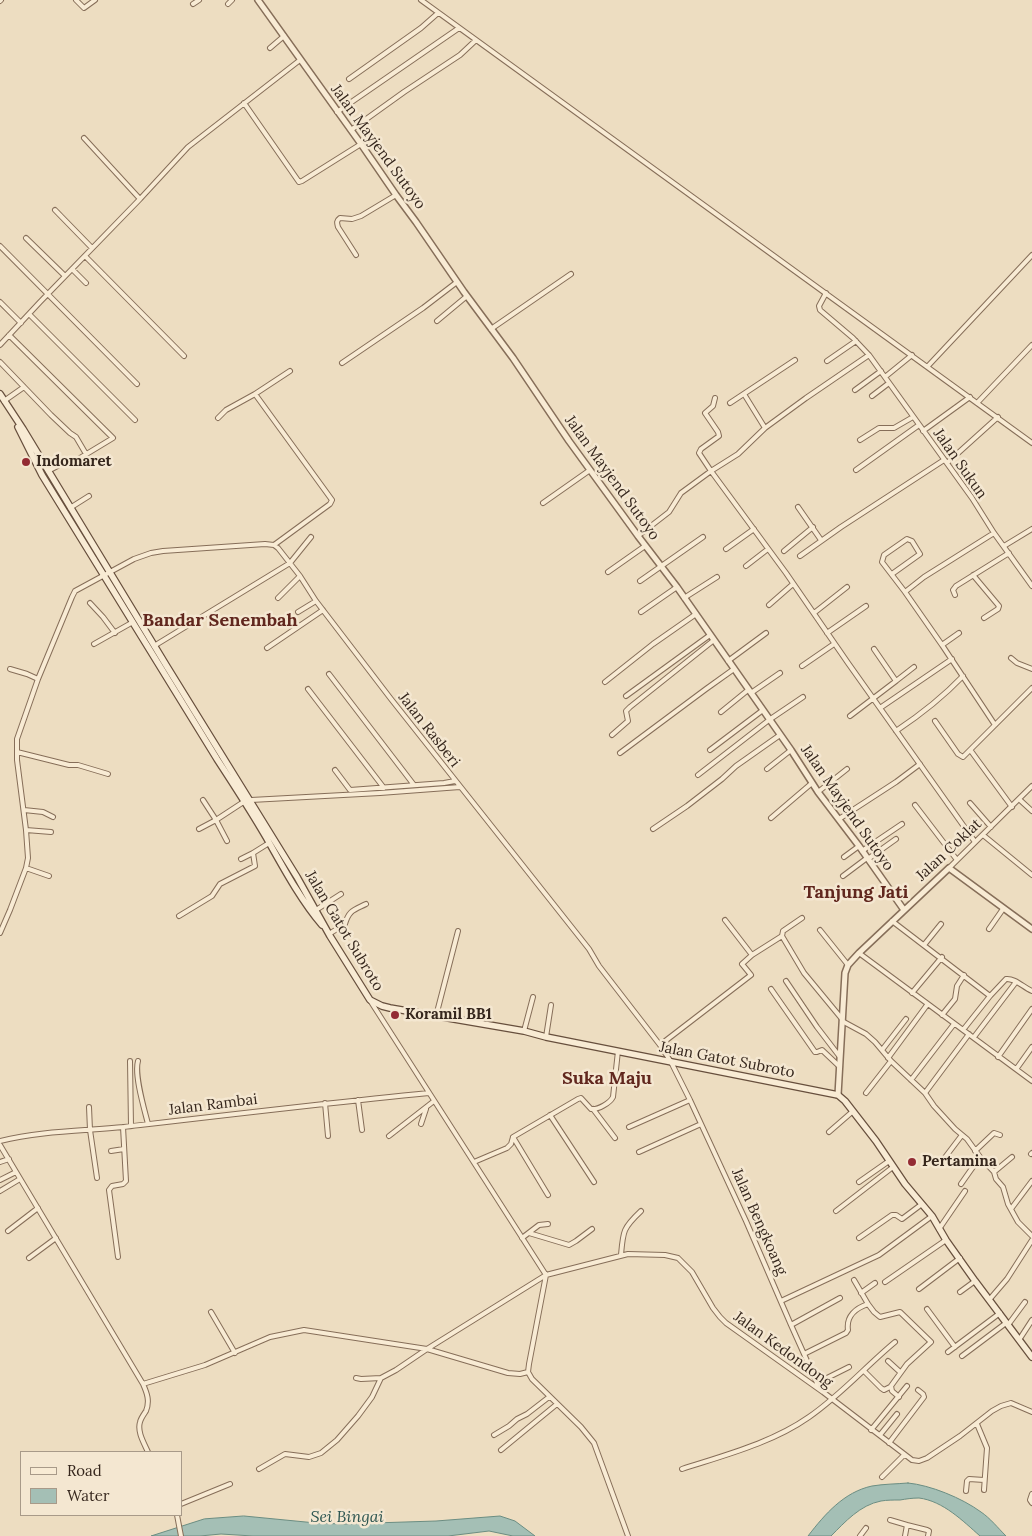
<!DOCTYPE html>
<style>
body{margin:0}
#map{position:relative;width:1032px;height:1536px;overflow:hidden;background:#edddc1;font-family:Lora,serif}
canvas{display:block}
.legend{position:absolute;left:20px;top:1451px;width:162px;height:65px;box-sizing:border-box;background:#f4e7d1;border:1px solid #a89a89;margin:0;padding:6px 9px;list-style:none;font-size:15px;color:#36271d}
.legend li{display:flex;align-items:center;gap:10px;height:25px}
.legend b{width:25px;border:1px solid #a89a89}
</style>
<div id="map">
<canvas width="1032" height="1536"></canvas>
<ul class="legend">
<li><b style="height:6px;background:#f8ebd4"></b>Road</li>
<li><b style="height:14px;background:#a4bfb5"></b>Water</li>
</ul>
</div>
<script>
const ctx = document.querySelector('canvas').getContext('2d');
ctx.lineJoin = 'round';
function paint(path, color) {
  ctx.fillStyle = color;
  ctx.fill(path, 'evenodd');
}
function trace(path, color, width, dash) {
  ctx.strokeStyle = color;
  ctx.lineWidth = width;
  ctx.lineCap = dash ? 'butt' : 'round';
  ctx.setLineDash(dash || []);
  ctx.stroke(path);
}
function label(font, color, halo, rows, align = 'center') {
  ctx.font = font + ' Lora,serif';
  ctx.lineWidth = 5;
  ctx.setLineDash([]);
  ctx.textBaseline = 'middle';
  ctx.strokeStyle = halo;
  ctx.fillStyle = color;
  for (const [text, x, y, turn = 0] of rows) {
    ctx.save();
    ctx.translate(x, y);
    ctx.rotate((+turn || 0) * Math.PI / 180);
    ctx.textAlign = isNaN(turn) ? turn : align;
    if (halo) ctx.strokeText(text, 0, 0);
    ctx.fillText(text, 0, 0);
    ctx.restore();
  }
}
const water = new Path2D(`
 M908,1483C930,1485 962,1498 981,1512C990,1518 998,1528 1006,1536H980C963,1521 943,1501 919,1498C912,1498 906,1499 900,1500C893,1500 887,1500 881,1501C860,1505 845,1522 831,1536H808C825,1514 844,1492 872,1486C884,1484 896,1484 908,1483Z
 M244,1516L316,1523L342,1524L436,1521L500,1516L515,1521L535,1536H513L489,1531L448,1536H253L221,1534L200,1536H151L204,1519Z`);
paint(water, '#a4bfb5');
trace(water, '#6b8d82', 1);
const minor = new Path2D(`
 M76,0L84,8L95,0
 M421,0L1032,443
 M0,1L1,0
 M193,4L199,0
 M228,4L232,0
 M270,48L284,36
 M349,79L421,28L438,13
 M244,103L299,182L302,181L361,144
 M337,112L459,28
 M351,130L404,92L460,55L476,40
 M84,138L140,199
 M55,210L92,248
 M26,238L65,276
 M0,246L137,384
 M356,255L338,227C337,223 336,221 340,218L352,219L361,216L396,195
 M85,256L184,356
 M72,269L86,283
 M826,293L819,306L820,310L853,338L869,355L972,498L994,533L1032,586
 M0,302L21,323
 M29,314L135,420
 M437,321L467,296
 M491,329L571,274
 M9,335L113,438L75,461L65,462L48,471
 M0,345L40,302L140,199L188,147L300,60
 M827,361L856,341
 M0,362L51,415L70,433L76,437L86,454
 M342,363L423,308L457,282
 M928,366L1032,255
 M885,377L912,355
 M855,390L881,371
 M255,394L290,371
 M744,394L765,428
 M872,396L889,383
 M715,398L713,406L705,413L718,432L719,436L701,449L699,453L711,471L738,454L765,428L806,398L869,355
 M4,401L24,387
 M978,402L1032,345
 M730,403L795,360
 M218,418L226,410L255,394L332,500L330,504L274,545
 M923,431L970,397
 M860,440L879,428H894L913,417
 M947,463L998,417
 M856,470L919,425
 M543,503L590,470
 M798,507L821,540
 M70,508L89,496
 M638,536L669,512L681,493L711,471L786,573L848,663L975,842
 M1004,546L1032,529
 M726,549L754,529
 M784,551L813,527
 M800,556L841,527L944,460
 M746,566L768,549
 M608,572L645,546
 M892,574L920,554L912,541L907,539L884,555L882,562L905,592L924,577L994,533
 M973,575L999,606L998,609L984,618
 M640,581L703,537
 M905,592L942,645L995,725
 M955,595L953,590L956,586L1009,553
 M278,598L300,576
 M684,598L717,577
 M90,603L103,617L115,633
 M769,605L793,584
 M298,612L316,601
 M641,612L677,587
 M814,613L847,587
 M827,633L866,606
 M94,644L133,622
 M942,645L959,633
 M154,646L290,563L311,537
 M267,648L323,610
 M1011,658L1017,663L1032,669
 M728,661L766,633
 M802,666L834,644
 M10,669L27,674L38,679
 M329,674L414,785
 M896,681L914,667
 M605,682L653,644L696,614
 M308,689L384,788
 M751,693L780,673
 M626,696L710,635
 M880,708L952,659
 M721,712L748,690
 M850,716L896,681L874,649
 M935,721L958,754L963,757L1032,688
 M896,731C920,715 943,697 963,676
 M612,735L628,721L626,711L630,707L714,640
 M710,750L763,710
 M971,751L1012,807
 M17,752L69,765H78L108,774
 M620,753L706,689L734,669
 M767,769L791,750
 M335,770L350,790L444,783L455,781
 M698,775L769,720L803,697
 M818,792L847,769
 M203,800L216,820L227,841
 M1020,800L1032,811
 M970,803L991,827
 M915,805L957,860
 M24,810L43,812L53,817
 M771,818L812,783
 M839,819L896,782L920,764
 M199,829L216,820L245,801L251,800L380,793L460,787
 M653,829L687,806L722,779L736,766L780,735
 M26,830L51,832
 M983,835L1032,875
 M862,851L902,824
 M844,857L859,846
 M241,859L253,853
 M868,859L896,839
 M26,868L49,876
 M949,868L1032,786
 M843,876L867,858
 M316,910L341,894
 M179,916L212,896L220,884L255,866L253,853L269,843
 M802,918L783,931L782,936L804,973L842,1019
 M725,920L752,955
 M892,921L990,996
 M989,929L1003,909
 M820,930L848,965
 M0,933L10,910L26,868L28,858L26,830L17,760V739L38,679L72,597L75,591L134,559L151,553L163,551L265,544L274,545L278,548L300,576L316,601L391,699L589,949L599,966L660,1045L671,1062L690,1100L746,1221L791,1325L817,1383L823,1392
 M329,934L345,924C349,910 354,910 366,904
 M924,945L941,924
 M859,953L1032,1081
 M786,981L817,1027L840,1057
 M771,989L815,1052H817L822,1050L840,1067
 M912,993L942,957
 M371,1002L546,1275L529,1364L528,1372L532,1379L581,1427L594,1443L628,1536
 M942,1015L955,999L957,986L964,975
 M436,1016L458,931
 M842,1021L866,1034L875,1042L891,1061L925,1093L934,1106L955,1129L967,1139L980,1157L994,1172L996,1179L1003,1187L1008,1204L1018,1222L1032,1236
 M963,1030L990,996L1006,979C1015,978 1023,987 1032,991
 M524,1031L533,997
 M546,1037L551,1005
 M974,1037L1016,982
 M660,1045L751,975L742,964L752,955L782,936
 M882,1050L906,1019
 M998,1057L1032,1009
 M888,1058L927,1005
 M130,1061L131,1126
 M138,1061C134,1075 144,1108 148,1124
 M1017,1068L1032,1047
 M911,1080L954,1024
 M866,1093L891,1061
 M925,1093L969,1034
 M358,1100L362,1130
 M325,1103L328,1136
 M89,1107L90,1130L97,1178
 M593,1109L615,1138
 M550,1115L594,1182
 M421,1124L426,1109
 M629,1127L690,1100
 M829,1132L852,1112
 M389,1136L434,1101
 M513,1137L548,1195
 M0,1141C40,1131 82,1131 124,1127C226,1115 327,1103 429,1093
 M0,1145L143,1384C147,1393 150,1401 146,1411C144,1414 141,1418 140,1422C137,1432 144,1443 148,1452
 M111,1151L124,1149
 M975,1151L994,1133L1000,1135
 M639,1152L701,1124
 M1031,1154L1032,1153
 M943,1160L962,1135
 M0,1162L9,1159
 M474,1162L507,1148L511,1144L513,1137L578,1099L581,1098L591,1109C598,1110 610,1103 613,1097L618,1051
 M994,1172L1012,1157
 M0,1180L16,1172
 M859,1182L889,1161
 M961,1184L980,1157
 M0,1191L20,1179
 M1011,1209L1032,1181
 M836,1211L893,1167
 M939,1229L965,1191
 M8,1231L38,1208
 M529,1233L569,1245L576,1241L592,1229
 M522,1238L539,1225L548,1224
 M859,1238L892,1215H896L902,1219L922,1204
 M621,1255C623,1231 623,1228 641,1211
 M118,1257L109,1190L112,1186L123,1184L126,1181L123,1127
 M29,1258L56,1238
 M854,1280L868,1304
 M885,1282L946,1240
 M919,1289L960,1258
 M960,1292L975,1281
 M861,1293L875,1283
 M989,1300L1007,1279L1032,1240
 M781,1301L879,1255L932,1216
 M927,1309L955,1347
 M211,1312L235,1353
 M791,1325L840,1298
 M1008,1325L1025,1302
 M1019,1340L1032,1320
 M948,1352L1000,1313
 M804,1354L846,1333L848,1330C846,1316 856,1308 868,1304L874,1312L880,1317L900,1312L931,1342L907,1364L891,1386L892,1391L899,1397
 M962,1356L1006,1323
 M888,1361L900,1372
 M864,1371L881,1388L884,1390L890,1387
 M356,1378L361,1379L381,1378
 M817,1383L849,1367
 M143,1384L205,1365L270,1337L304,1330L427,1349L508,1373L520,1374L528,1372
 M977,1424L987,1448L984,1490
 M871,1430L907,1386
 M494,1435L509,1426L517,1419L527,1414L549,1397
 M880,1435L897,1414
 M889,1443L924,1397L923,1394L918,1390
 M501,1450L557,1404
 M259,1469L285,1454L309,1457L321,1453L337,1440L358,1416L372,1397L381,1378L396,1370L427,1349L546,1275L628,1254L665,1255L678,1258L692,1272L713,1308L720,1317L726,1323L823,1392L912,1460L919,1461L927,1458L960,1436L992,1411L1001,1406L1011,1403L1032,1412
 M682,1469C725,1455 772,1443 809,1417C841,1395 866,1366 895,1342
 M882,1477L904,1455
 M966,1491L967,1481L969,1479L984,1480
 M1032,1494L1030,1500L1032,1503
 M181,1504L230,1484
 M177,1515L181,1536
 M890,1520L907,1525
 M860,1536L866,1528
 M905,1536L907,1525L927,1530L929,1531L928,1536`);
const tertiary = new Path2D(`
 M258,0L361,144L396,195L416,222L464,292L513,358L569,441L638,536L677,587L791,750L818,792L859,846L904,910
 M838,1095L845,973L848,965L859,953L949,868L1032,929`);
const secondary = new Path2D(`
 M0,394L23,429L166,665L297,877L330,936L370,1000L382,1006L390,1008L524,1031L546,1037L838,1095L845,1101L876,1141L905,1184L932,1216L946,1240L975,1281L1032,1357
 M18,427L42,475L217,759C234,785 251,811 266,837C283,867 300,899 322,925`);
trace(minor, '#866e59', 6);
trace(tertiary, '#866e59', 8);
trace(secondary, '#674f3d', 8);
trace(minor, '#f8ebd4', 4);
trace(tertiary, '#f8ebd4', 5);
trace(secondary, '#f8ebd4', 5.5);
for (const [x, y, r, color] of [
 [26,462,5,"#932b33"],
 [395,1015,5,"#932b33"],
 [912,1162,5,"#932b33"]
]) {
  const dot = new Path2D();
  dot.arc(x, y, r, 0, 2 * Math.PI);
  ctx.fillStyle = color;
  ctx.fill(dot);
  trace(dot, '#f4e7d1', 2);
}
label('15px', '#36271d', '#f4e7d1', [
 ["Jalan Mayjend Sutoyo",378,147,54],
 ["Jalan Sukun",960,464,55],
 ["Jalan Mayjend Sutoyo",612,478,54],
 ["Jalan Rasberi",429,730,52],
 ["Jalan Mayjend Sutoyo",847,808,55],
 ["Jalan Coklat",949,850,-43],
 ["Jalan Gatot Subroto",344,931,59],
 ["Jalan Gatot Subroto",727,1060,11],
 ["Jalan Rambai",213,1105,-7],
 ["Jalan Bengkoang",759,1222,66],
 ["Jalan Kedondong",783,1350,36]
]);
label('bold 15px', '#36271d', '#f4e7d1', [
 ["Indomaret",36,462],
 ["Koramil BB1",405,1015],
 ["Pertamina",922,1162]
], 'left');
label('italic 16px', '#2d5550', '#f4e7d1', [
 ["Sei Bingai",347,1517]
]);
label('bold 18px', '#61271e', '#f4e7d1', [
 ["Bandar Senembah",220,621],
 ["Tanjung Jati",856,893],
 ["Suka Maju",607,1079]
]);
</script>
